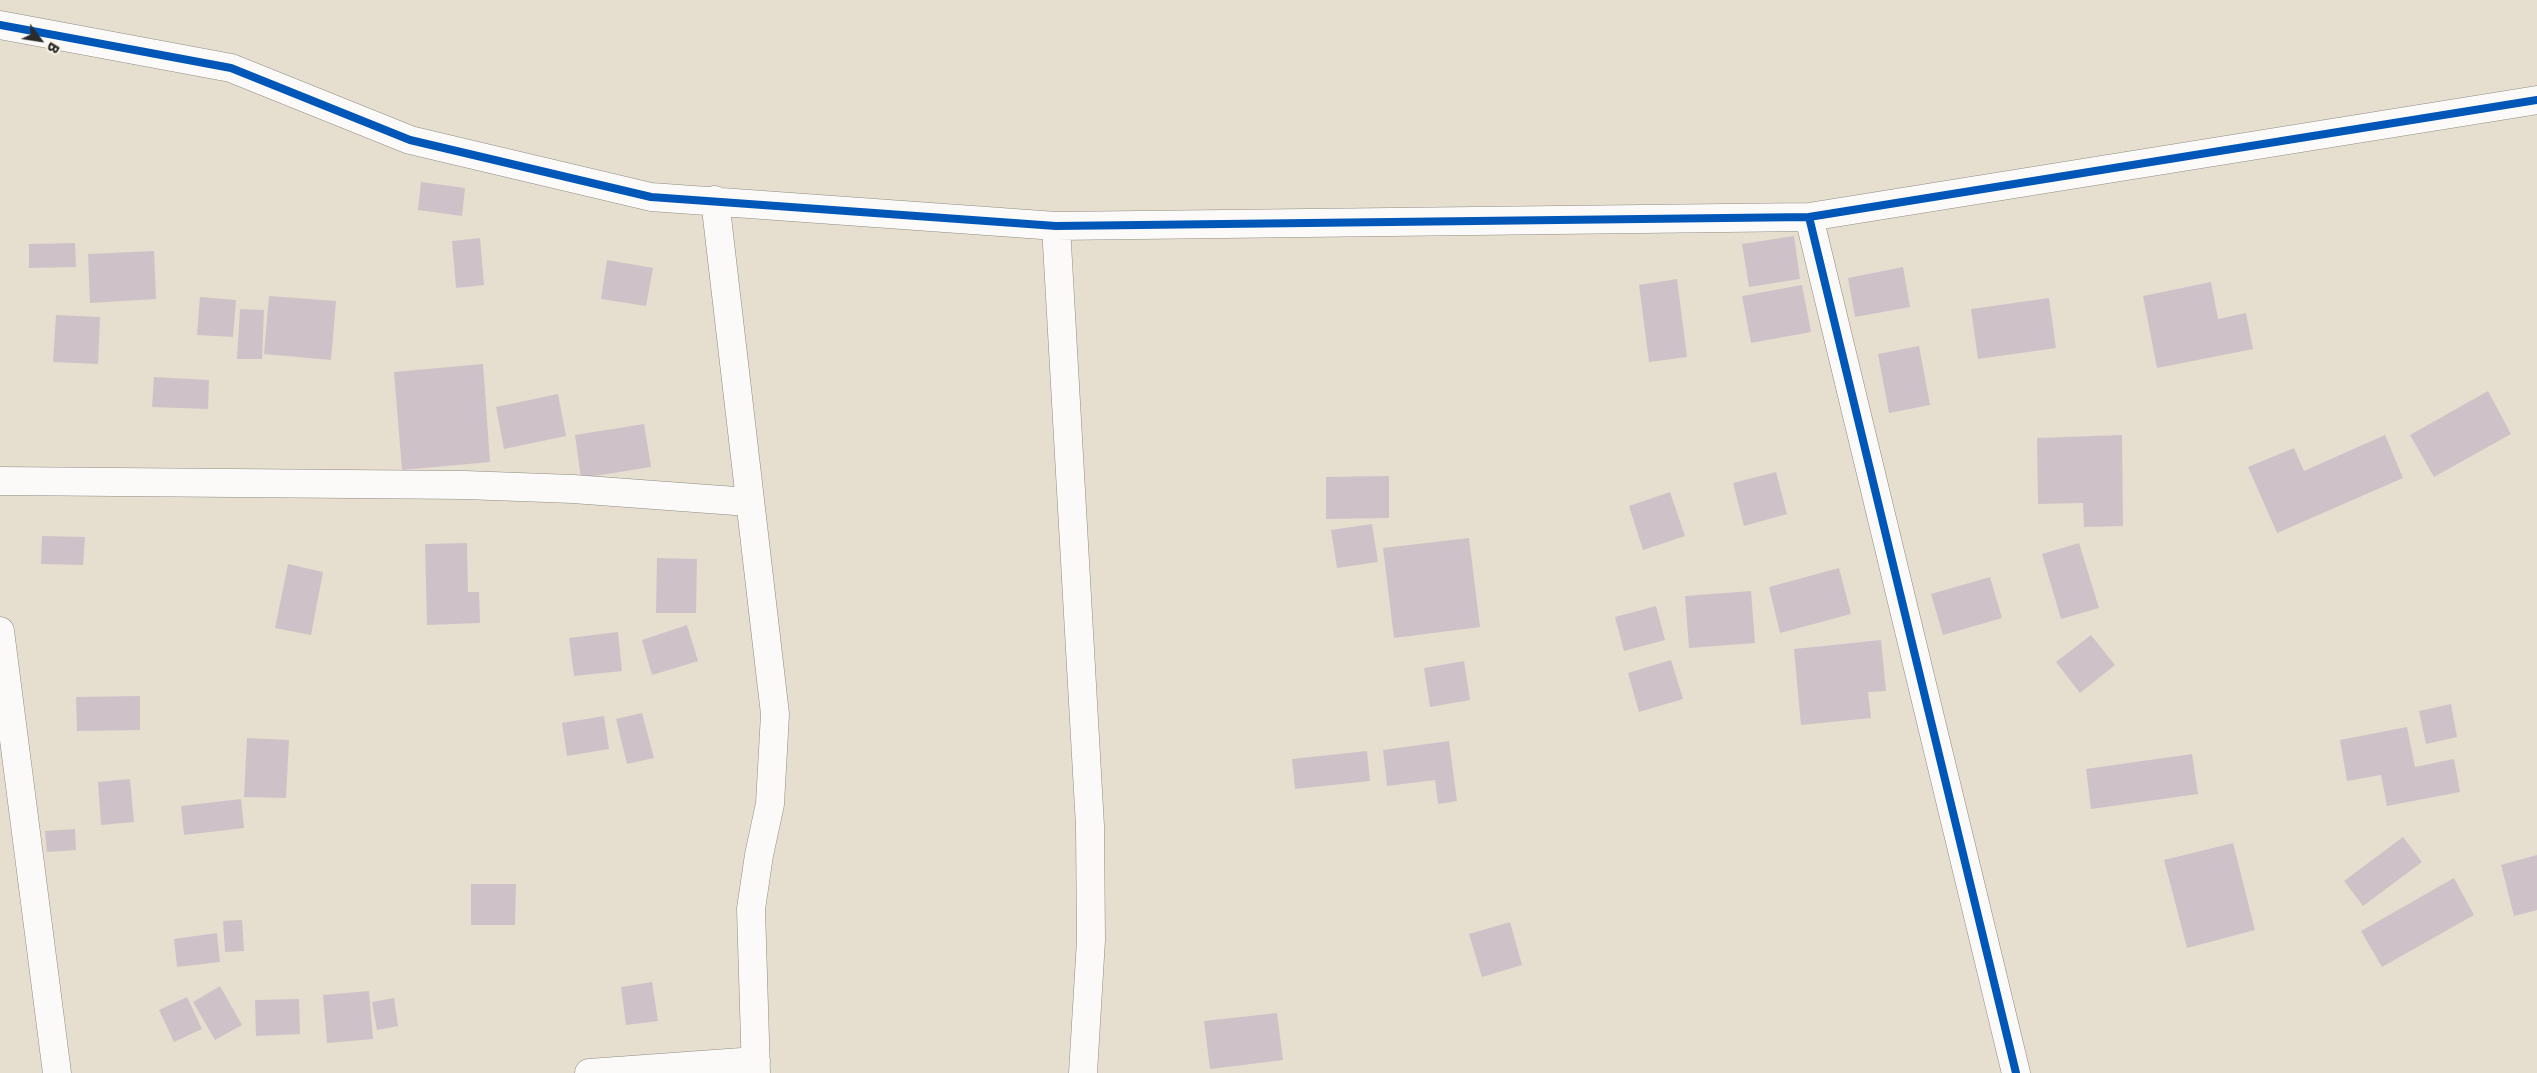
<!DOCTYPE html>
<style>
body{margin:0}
#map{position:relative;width:2537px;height:1073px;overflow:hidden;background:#e6dfcf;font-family:"Playpen Sans",sans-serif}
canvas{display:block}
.north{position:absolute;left:15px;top:15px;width:50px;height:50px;-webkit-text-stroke:4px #fcf5e5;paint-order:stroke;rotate:121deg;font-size:14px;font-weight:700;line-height:20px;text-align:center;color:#2b2b2b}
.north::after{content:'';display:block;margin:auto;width:18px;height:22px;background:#2b2b2b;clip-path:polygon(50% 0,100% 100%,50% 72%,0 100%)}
</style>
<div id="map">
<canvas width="2537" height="1073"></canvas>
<div class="north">B</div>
</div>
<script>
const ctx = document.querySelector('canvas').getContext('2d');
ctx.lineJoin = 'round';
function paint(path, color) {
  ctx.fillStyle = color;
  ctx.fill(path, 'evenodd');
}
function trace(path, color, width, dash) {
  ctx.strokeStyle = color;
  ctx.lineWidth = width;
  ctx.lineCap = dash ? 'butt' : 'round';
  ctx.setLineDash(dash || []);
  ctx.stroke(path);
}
paint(new Path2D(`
 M421,182L465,188L462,216L418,210Z
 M1794,236L1800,279L1749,287L1742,244Z
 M480,238L484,285L456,288L452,241Z
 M75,243L76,267L29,268V244Z
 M154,251L156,299L90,303L88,254Z
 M607,260L653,268L646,306L601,299Z
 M1903,267L1910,307L1855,317L1848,278Z
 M1677,279L1687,357L1649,362L1639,285Z
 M2211,282L2218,319L2246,313L2253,349L2157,368L2143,296Z
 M1802,285L1811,332L1751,343L1742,296Z
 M269,296L336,301L331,360L264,354Z
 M200,297L236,300L233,337L197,335Z
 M2049,298L2056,348L1978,359L1971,309Z
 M240,309L264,310L262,359H237Z
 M56,315L100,317L98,364L53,362Z
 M1919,346L1930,405L1889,413L1878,354Z
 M483,364L490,462L402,470L394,372Z
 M154,377L209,380L208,409L152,407Z
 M2488,391L2511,434L2434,477L2410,435Z
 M558,394L566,436L504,449L496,407Z
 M644,424L651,467L581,478L575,435Z
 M2122,435L2123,526L2084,527L2083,503L2038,504L2037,438Z
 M2385,435L2403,478L2277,533L2248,467L2294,448L2304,471Z
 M1776,472L1787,514L1744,526L1733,483Z
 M1389,476V518L1326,519V477Z
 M1670,492L1685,536L1643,550L1629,506Z
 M1372,524L1378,562L1337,568L1331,530Z
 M42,536L85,537L83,565L41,564Z
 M1469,538L1480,627L1394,638L1383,548Z
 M467,543L468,592H479L480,623L427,625L425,544Z
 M2079,543L2099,608L2061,619L2042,554Z
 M657,558L697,559L696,613H656Z
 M288,564L323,572L311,635L275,628Z
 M1839,568L1851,614L1780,633L1769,587Z
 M1990,577L2002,618L1943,635L1931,594Z
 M1751,591L1755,643L1689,648L1685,596Z
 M1656,606L1665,640L1624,651L1615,617Z
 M687,625L698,661L652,675L642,640Z
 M618,632L622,671L574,676L569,638Z
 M2091,635L2115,665L2080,693L2056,662Z
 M1881,640L1886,691L1868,692L1871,718L1801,725L1794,649Z
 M1671,660L1683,699L1639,712L1628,673Z
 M1464,661L1470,700L1430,707L1424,668Z
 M140,696V730L77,731L76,697Z
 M2451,704L2457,737L2426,744L2419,711Z
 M642,713L654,758L627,764L616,719Z
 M604,716L609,749L567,756L562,723Z
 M2407,727L2415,767L2454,759L2460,792L2387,806L2381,775L2347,781L2340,740Z
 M247,738L289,740L286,798L244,797Z
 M1449,741L1457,801L1438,804L1435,780L1387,786L1383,750Z
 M1367,751L1370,781L1295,789L1292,759Z
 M2192,754L2198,794L2091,809L2086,769Z
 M130,779L134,822L101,825L98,782Z
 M241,799L244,828L184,835L181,806Z
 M75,829L76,850L47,852L45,831Z
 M2403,837L2422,862L2363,906L2344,881Z
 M2233,843L2255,930L2187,948L2164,860Z
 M2537,855V910L2514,916L2501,865Z
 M2454,878L2474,915L2382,967L2361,931Z
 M471,884H516L515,925H471Z
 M242,920L244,951L225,952L223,921Z
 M1510,922L1522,965L1482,977L1469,934Z
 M217,933L220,962L177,967L174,939Z
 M652,982L658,1021L626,1025L621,987Z
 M220,986L242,1025L215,1040L193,1002Z
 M369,991L373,1039L327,1043L323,995Z
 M187,997L202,1029L174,1042L159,1010Z
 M394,998L398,1026L377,1030L372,1002Z
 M299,999L300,1034L256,1036L255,1000Z
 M1277,1013L1283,1060L1210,1069L1204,1021Z`), '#cec2c8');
const minor = new Path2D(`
 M0,25L231,68L410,140L651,197L1056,226L1809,217L2537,100
 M715,200L775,714L770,804L759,855L751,909L756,1073
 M1809,217L2016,1073
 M1056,226L1090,826L1091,940L1083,1073
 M0,481L465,485L573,489L749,502
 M0,631L57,1073
 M589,1073L756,1061`);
trace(minor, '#8f8b83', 29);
trace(minor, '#fbfaf8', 28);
trace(new Path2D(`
 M0,25L231,68L410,140L651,197L1056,226L1809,217L2537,100
 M1809,217L2016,1073`), '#0057b8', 8);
</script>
